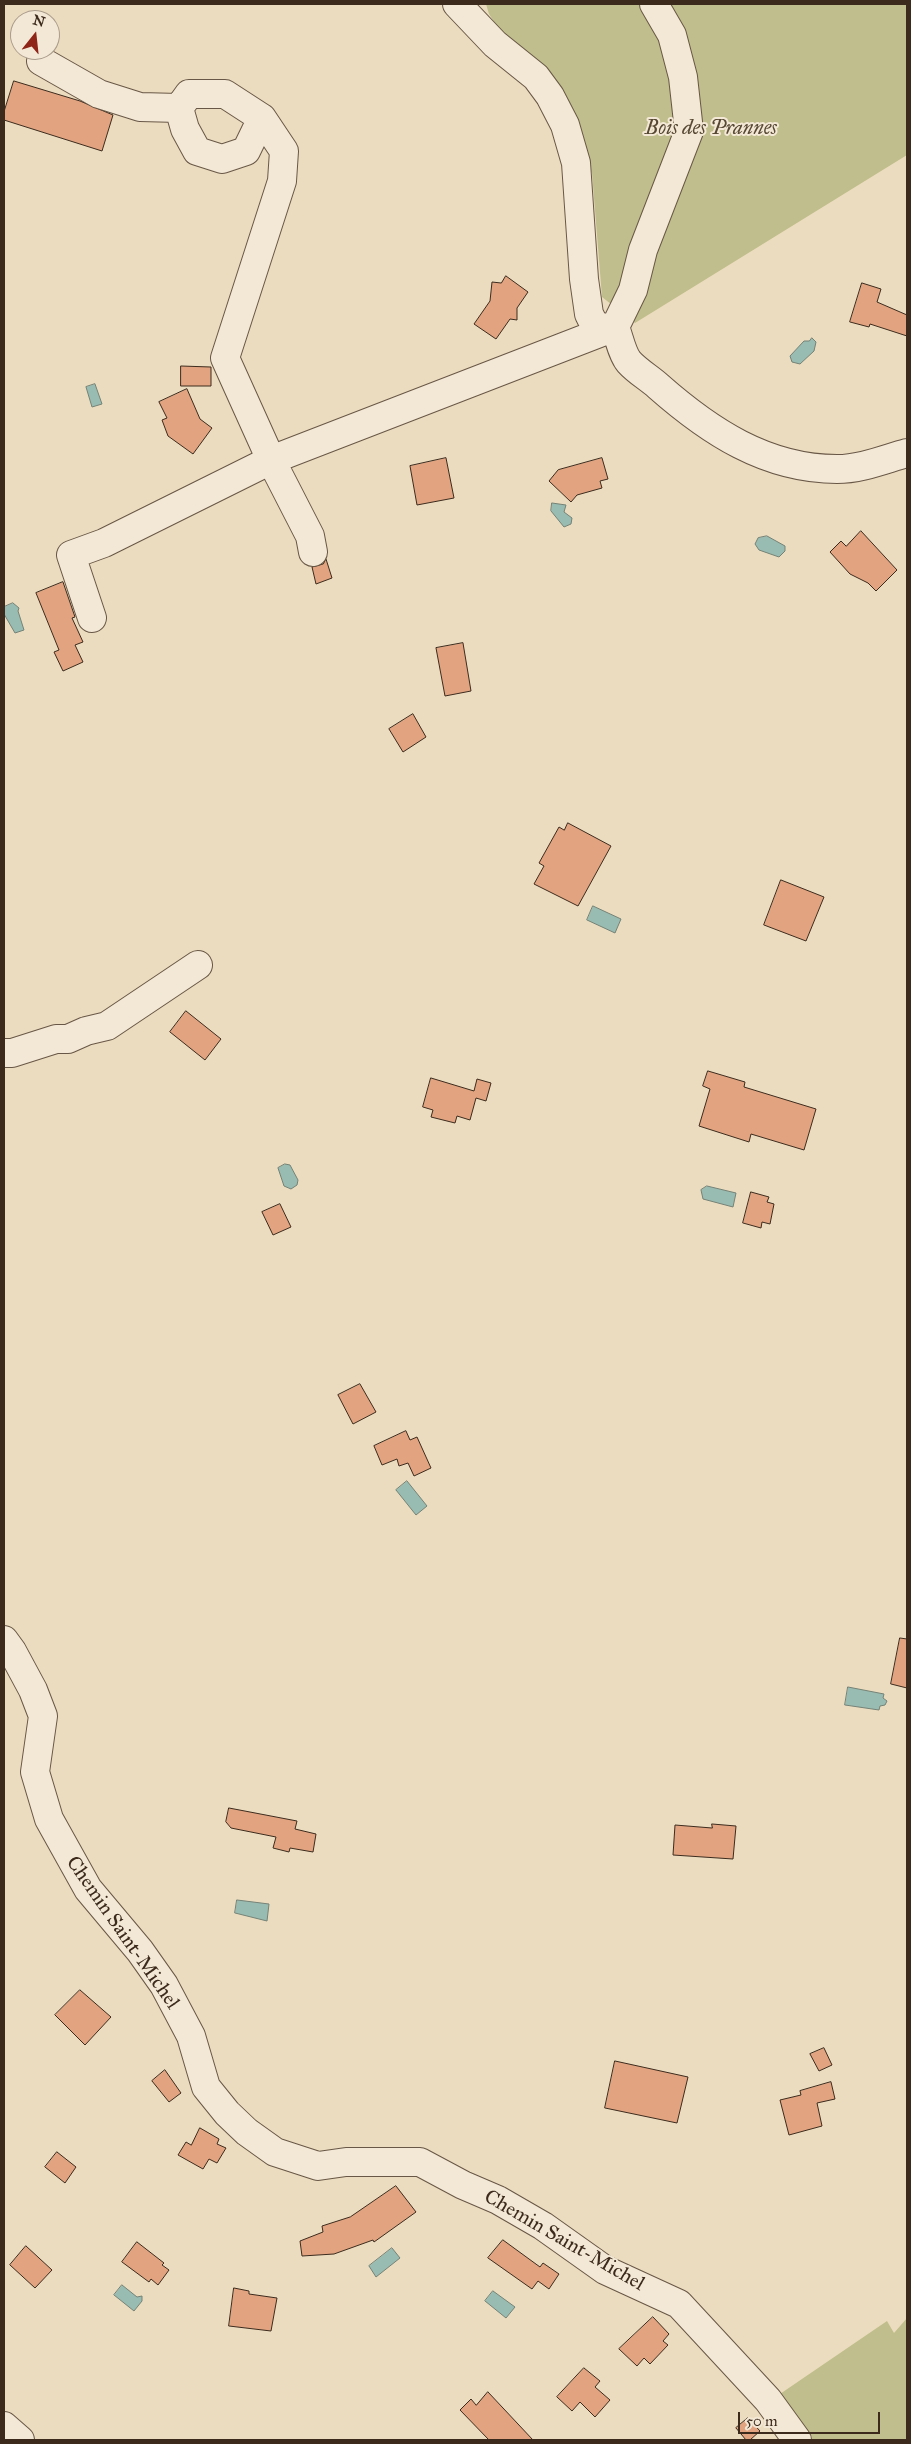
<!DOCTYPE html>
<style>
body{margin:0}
#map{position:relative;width:911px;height:2444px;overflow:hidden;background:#ecdcbf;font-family:"IM FELL Great Primer",serif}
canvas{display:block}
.frame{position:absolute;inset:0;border:5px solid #3c2b1d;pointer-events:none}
.north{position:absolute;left:10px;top:10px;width:50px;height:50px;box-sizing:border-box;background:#f3e8d5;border:1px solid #aa9c8b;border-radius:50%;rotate:16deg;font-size:14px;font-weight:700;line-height:20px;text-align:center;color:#3c2b1d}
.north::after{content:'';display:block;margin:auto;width:18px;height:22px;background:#8f2418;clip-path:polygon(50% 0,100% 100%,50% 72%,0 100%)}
.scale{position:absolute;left:738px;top:2412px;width:142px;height:22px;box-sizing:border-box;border:2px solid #3c2b1d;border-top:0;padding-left:6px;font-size:15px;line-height:18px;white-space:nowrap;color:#3c2b1d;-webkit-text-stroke:4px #f3e8d5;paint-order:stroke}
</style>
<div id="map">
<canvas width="911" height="2444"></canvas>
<div class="frame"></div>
<div class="north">N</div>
<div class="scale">50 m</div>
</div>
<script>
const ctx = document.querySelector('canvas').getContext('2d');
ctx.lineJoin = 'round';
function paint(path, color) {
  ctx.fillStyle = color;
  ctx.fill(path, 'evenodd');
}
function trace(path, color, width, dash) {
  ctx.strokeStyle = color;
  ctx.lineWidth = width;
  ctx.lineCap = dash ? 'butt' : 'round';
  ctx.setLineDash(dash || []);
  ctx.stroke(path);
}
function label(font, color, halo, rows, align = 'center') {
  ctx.font = font + ' "IM FELL Great Primer",serif';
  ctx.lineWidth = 4;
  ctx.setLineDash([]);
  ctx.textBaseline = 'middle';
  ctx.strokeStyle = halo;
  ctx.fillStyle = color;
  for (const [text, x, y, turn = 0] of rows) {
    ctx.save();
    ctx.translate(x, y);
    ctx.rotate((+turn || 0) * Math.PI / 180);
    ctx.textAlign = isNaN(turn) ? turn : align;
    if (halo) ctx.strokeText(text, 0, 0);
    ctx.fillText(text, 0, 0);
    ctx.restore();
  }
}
paint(new Path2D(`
 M486,4H907V155L635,323L602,297L592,173L489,14Z
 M907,2318V2440H811L777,2396L887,2321L894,2333Z`), '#c0be8c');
const water = new Path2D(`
 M812,338L816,342L814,351L800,364L792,362L790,356L804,341H809Z
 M95,384L102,404L92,407L86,387Z
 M552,503L566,505L564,512L572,518L571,524L564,527L551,511Z
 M767,536L785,546V551L779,557L759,550L755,544L758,538Z
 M13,603L19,608L18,611L24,630L15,633L4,614V607Z
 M593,906L621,919L615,933L587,920Z
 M285,1164L290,1165L298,1180L297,1185L291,1189L284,1186L278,1168Z
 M707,1186L736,1193L733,1207L703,1199L701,1190Z
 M407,1481L427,1506L416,1515L396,1490Z
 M848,1687L884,1694L883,1698L887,1701L885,1705L880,1706L879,1710L845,1705Z
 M237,1900L269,1904L267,1921L235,1913Z
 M392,2248L400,2258L376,2277L369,2266Z
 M122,2285L137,2297L142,2296V2301L134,2311L114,2295Z
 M493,2291L515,2307L506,2318L485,2301Z`);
paint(water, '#99bcb2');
trace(water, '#748276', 1);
const building = new Path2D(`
 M14,81L80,101L113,115L102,151L4,120V112Z
 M506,276L528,292L517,308V320L510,319L496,339L474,324L490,301L492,282L501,283Z
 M862,283L881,289L877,302L907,315V336L870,324L869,327L850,322Z
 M181,366L211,367V386H181Z
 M187,389L200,419L212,428L193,454L168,436L162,420L167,418L159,402Z
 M446,458L454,498L417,505L410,466Z
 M602,458L608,479L600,481L602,488L577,495L571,502L549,481L558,470Z
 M861,531L897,570L876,591L868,583L850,574L830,552L841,541L846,546Z
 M326,559L332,578L316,584L312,567L323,564Z
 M63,582L75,617L72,618L83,642L75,645L83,662L63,671L54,652L59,650L36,593Z
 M463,643L471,691L445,696L436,648Z
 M413,714L426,737L403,752L389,729Z
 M568,823L611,846L578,906L534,884L544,866L539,863L559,827L564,830Z
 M781,880L824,897L806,941L764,925Z
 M186,1011L221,1039L205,1060L170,1032Z
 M708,1071L745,1082L744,1087L816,1109L804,1150L751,1134L749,1142L699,1126L710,1089L703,1086Z
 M431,1078L474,1091L477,1079L491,1083L486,1101L476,1098L470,1120L457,1116L455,1123L431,1117L433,1110L423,1107Z
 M751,1192L769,1197L767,1202L774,1204L770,1224L762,1222L761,1228L743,1223Z
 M280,1204L291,1227L273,1235L262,1212Z
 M360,1384L376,1412L353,1424L338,1395Z
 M406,1431L410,1440L417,1437L431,1468L414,1476L408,1463L399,1466L397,1459L382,1465L374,1446Z
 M900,1638L907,1639V1688L891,1684Z
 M229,1808L297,1821L295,1829L316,1834L313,1852L290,1848L289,1852L273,1848L276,1837L231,1828L226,1822Z
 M712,1824L736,1826L733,1859L673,1855L675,1825L712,1828Z
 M80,1990L111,2017L85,2045L55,2015Z
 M824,2048L832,2065L819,2071L810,2054Z
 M615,2061L688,2077L677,2123L605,2108Z
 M165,2070L181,2093L169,2102L152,2081Z
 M831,2082L835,2099L817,2103L822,2126L789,2135L780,2100L801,2095L800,2091Z
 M200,2128L219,2139L217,2144L226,2148L217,2163L209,2159L203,2169L178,2155L186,2142L191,2145Z
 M57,2152L76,2167L65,2183L45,2167Z
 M396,2186L416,2212L374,2242L373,2240L334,2254L302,2256L300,2241L323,2232L322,2226L350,2217Z
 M503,2240L540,2267L543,2263L559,2274L549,2289L538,2281L532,2289L488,2258Z
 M137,2242L164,2263L162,2265L169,2270L158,2285L151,2279L149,2282L122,2262Z
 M26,2246L52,2270L35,2288L10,2265Z
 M234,2288L249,2291V2294L277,2298L271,2331L229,2326Z
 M653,2317L669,2334L663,2341L668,2345L650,2364L644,2358L637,2366L619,2349Z
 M584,2368L600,2381L595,2387L610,2400L595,2417L580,2402L572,2411L557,2397Z
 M488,2392L533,2440H489L460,2410L471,2399L476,2405Z
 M748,2418L760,2431L750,2440H746L736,2428Z`);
paint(building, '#e1a380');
trace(building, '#3c2b1d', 1);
const minor = new Path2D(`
 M457,4L495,44L536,77L550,96L565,125L576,163L584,279L589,314L596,328L615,327C619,337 622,354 629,362C637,371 649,378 658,386C709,431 766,469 837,469C861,469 885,459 907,453
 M41,61L99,94L140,107L179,108
 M262,118L246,151L222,159L197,151L185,129L179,108L189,94H225L262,118L284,151L282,181L225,358L271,460L615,327L633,290L643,250L689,131L683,77L672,35L654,4
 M92,618L71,555L104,543L271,460L310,536L313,552
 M4,1053H12L56,1039H68L86,1031L107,1026L198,965
 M4,1640L12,1651L33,1690L43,1716L35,1772L49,1819L88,1889L140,1951L164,1985L191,2036L206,2087L227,2113L247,2132L275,2152L318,2166L346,2162H420L463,2185L498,2200L543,2226L605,2270L679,2304L768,2400L797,2440
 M4,2426L20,2440`);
trace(minor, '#685746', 30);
trace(minor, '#f3e8d5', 28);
label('italic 20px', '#564833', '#f3e8d5', [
 ["Bois des Prannes",711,129]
]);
label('20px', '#3c2b1d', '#f3e8d5', [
 ["Chemin Saint-Michel",122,1933,55],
 ["Chemin Saint-Michel",564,2241,30]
]);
</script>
